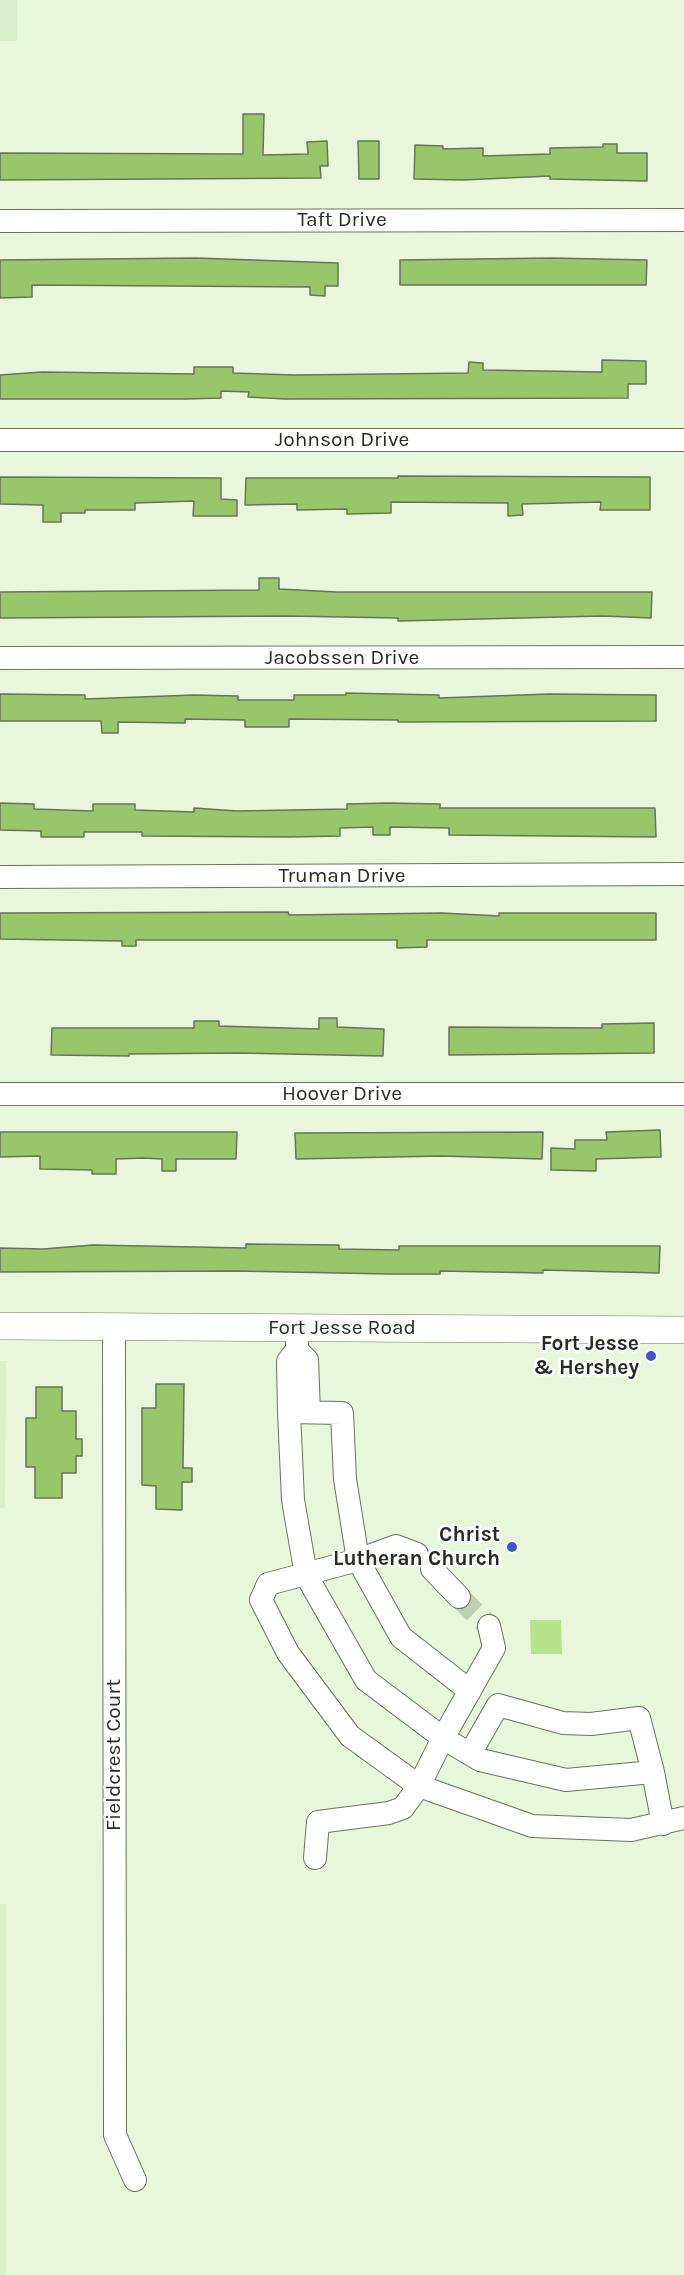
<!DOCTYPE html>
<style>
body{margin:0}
canvas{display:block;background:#e8f7db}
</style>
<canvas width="684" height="2275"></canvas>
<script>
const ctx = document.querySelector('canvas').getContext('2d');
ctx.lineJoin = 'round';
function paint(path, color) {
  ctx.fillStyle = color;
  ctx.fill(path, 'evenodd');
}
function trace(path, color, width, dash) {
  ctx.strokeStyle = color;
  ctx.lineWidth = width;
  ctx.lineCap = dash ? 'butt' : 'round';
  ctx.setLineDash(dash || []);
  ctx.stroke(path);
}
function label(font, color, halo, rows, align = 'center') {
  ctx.font = font + ' Karla,sans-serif';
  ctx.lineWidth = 5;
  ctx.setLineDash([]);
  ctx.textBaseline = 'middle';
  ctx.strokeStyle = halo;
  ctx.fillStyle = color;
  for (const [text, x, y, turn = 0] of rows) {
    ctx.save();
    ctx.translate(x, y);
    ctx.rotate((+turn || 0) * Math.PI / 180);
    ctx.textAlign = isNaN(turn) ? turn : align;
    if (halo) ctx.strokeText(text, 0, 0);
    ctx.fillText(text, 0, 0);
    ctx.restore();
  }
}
paint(new Path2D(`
 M0,0H17V41H0Z
 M0,1361H6L5,1508H0Z
 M0,1904H6V2275H0Z`), '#dbeecb');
paint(new Path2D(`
 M530,1620H561L562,1654H531Z`), '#b8e38d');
const building = new Path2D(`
 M243,114H264L263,155L308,154L307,142L327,141L328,166H320L321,178L0,180V153L243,154Z
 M358,141H379V179H359Z
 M603,144H617V153H647V181L550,179V176L463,180L414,179L415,145L443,146V149L483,148V156L550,154V148L603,147Z
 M196,258L338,263V286H325V296L310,295V287L32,285V297L0,298V260Z
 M551,258L647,260L646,285H400V260Z
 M602,360L646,361V384H628V398L285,399L248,397L249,392L221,391V398L186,399H0V375L42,372L194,374V367H233V373L295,375L468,373L469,362L483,363V370L602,372Z
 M398,476L650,477V510H600L601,502L522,504L523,515L508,516V503L391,502V513L347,514V509L297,510V504L245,505L246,478H398Z
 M0,477L221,478V499L237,500V516H193L194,501L135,503V510H85V513H61V522H43V505L0,504Z
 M259,578H279V589L337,592H652L651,618L603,616L398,621V618L287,616L0,618V592L259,590Z
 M346,693L439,695V698L549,694L656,695V721L398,722V720L289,719V727H245V720L185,719V723L118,722V733H102L101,721H0V694L85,695V699L194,695L238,696V700H294V695H346Z
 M0,803L34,804V809L93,811V804H135V810L194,812V808L237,811L347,809V804L387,803L440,804V808H655L656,837L449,835V828L390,827V835H373V827L340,828V836L289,837L142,836V832H84V837H41V831L0,830Z
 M288,912L289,915L442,913L499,916V913H656V940H427V947L397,948V940H136V946H122V941L0,939V913Z
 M319,1018H337V1027L384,1029L383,1056L238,1053L129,1054V1056L51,1055L52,1028H194V1021H219V1026L319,1029Z
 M654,1023V1053L449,1055V1027L602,1028V1024Z
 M660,1130L661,1157L596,1159V1171L551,1170V1148L575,1149V1140H607L606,1132Z
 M0,1132H237L236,1159H176V1171H162V1159L143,1158L116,1159V1174H92V1170L40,1169V1156L0,1157Z
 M543,1132L542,1159L442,1156L296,1159L295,1133Z
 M246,1244L339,1245V1249L399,1250V1246H660L659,1273L543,1270V1273L440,1271V1274H389L238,1271L0,1272V1248L43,1249L93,1245L246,1248Z
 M156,1384H184L183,1468H192V1482H182V1510L156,1509V1486L142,1485V1408H156Z
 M36,1387H62V1411H76V1439H82V1456H76V1473H62V1498H35V1467H26V1418H36Z`);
paint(building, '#99c56b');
trace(building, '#67745b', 1.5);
trace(new Path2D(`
 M459,1597L489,1626`), '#c1cfb6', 22, [22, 11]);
const minor = new Path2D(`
 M0,221L684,220
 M0,440H684
 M0,658L684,657
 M0,877L684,874
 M0,1094H684
 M114,1327L115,2135L135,2180
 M297,1328V1350L288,1361L289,1412L293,1500L306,1575L366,1680L443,1738L480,1760L566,1780L653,1772L663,1824
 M297,1350L307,1360L309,1412
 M289,1412L342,1413L345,1479L358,1560L401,1637L470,1691
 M417,1554L396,1546L358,1560L268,1584L261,1600L288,1653L350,1736L419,1786L532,1826L631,1830L684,1818
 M432,1569L459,1597
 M470,1754L498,1705L563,1723L591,1724L639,1718L653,1772
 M315,1858L318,1822L389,1813L403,1808L419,1786L443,1738L494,1648L489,1626`);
const major = new Path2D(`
 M0,1326L684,1330`);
trace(minor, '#67745b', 24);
trace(major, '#67745b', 28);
trace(minor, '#fff', 22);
trace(major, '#fff', 27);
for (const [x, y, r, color] of [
 [651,1356,6,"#4056c9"],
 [512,1547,6,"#4056c9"]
]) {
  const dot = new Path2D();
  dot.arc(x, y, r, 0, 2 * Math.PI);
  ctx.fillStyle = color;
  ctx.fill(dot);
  trace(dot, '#fefefe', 2);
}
label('21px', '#272d22', '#fefefe', [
 ["Taft Drive",342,220],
 ["Johnson Drive",342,440],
 ["Jacobssen Drive",342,658],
 ["Truman Drive",342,876],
 ["Hoover Drive",342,1094],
 ["Fort Jesse Road",342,1328],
 ["Fieldcrest Court",114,1755,-90]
]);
label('bold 21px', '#272d22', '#fefefe', [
 ["Fort Jesse",639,1344],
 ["& Hershey",639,1368],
 ["Christ",500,1535],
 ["Lutheran Church",500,1559]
], 'right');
</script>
